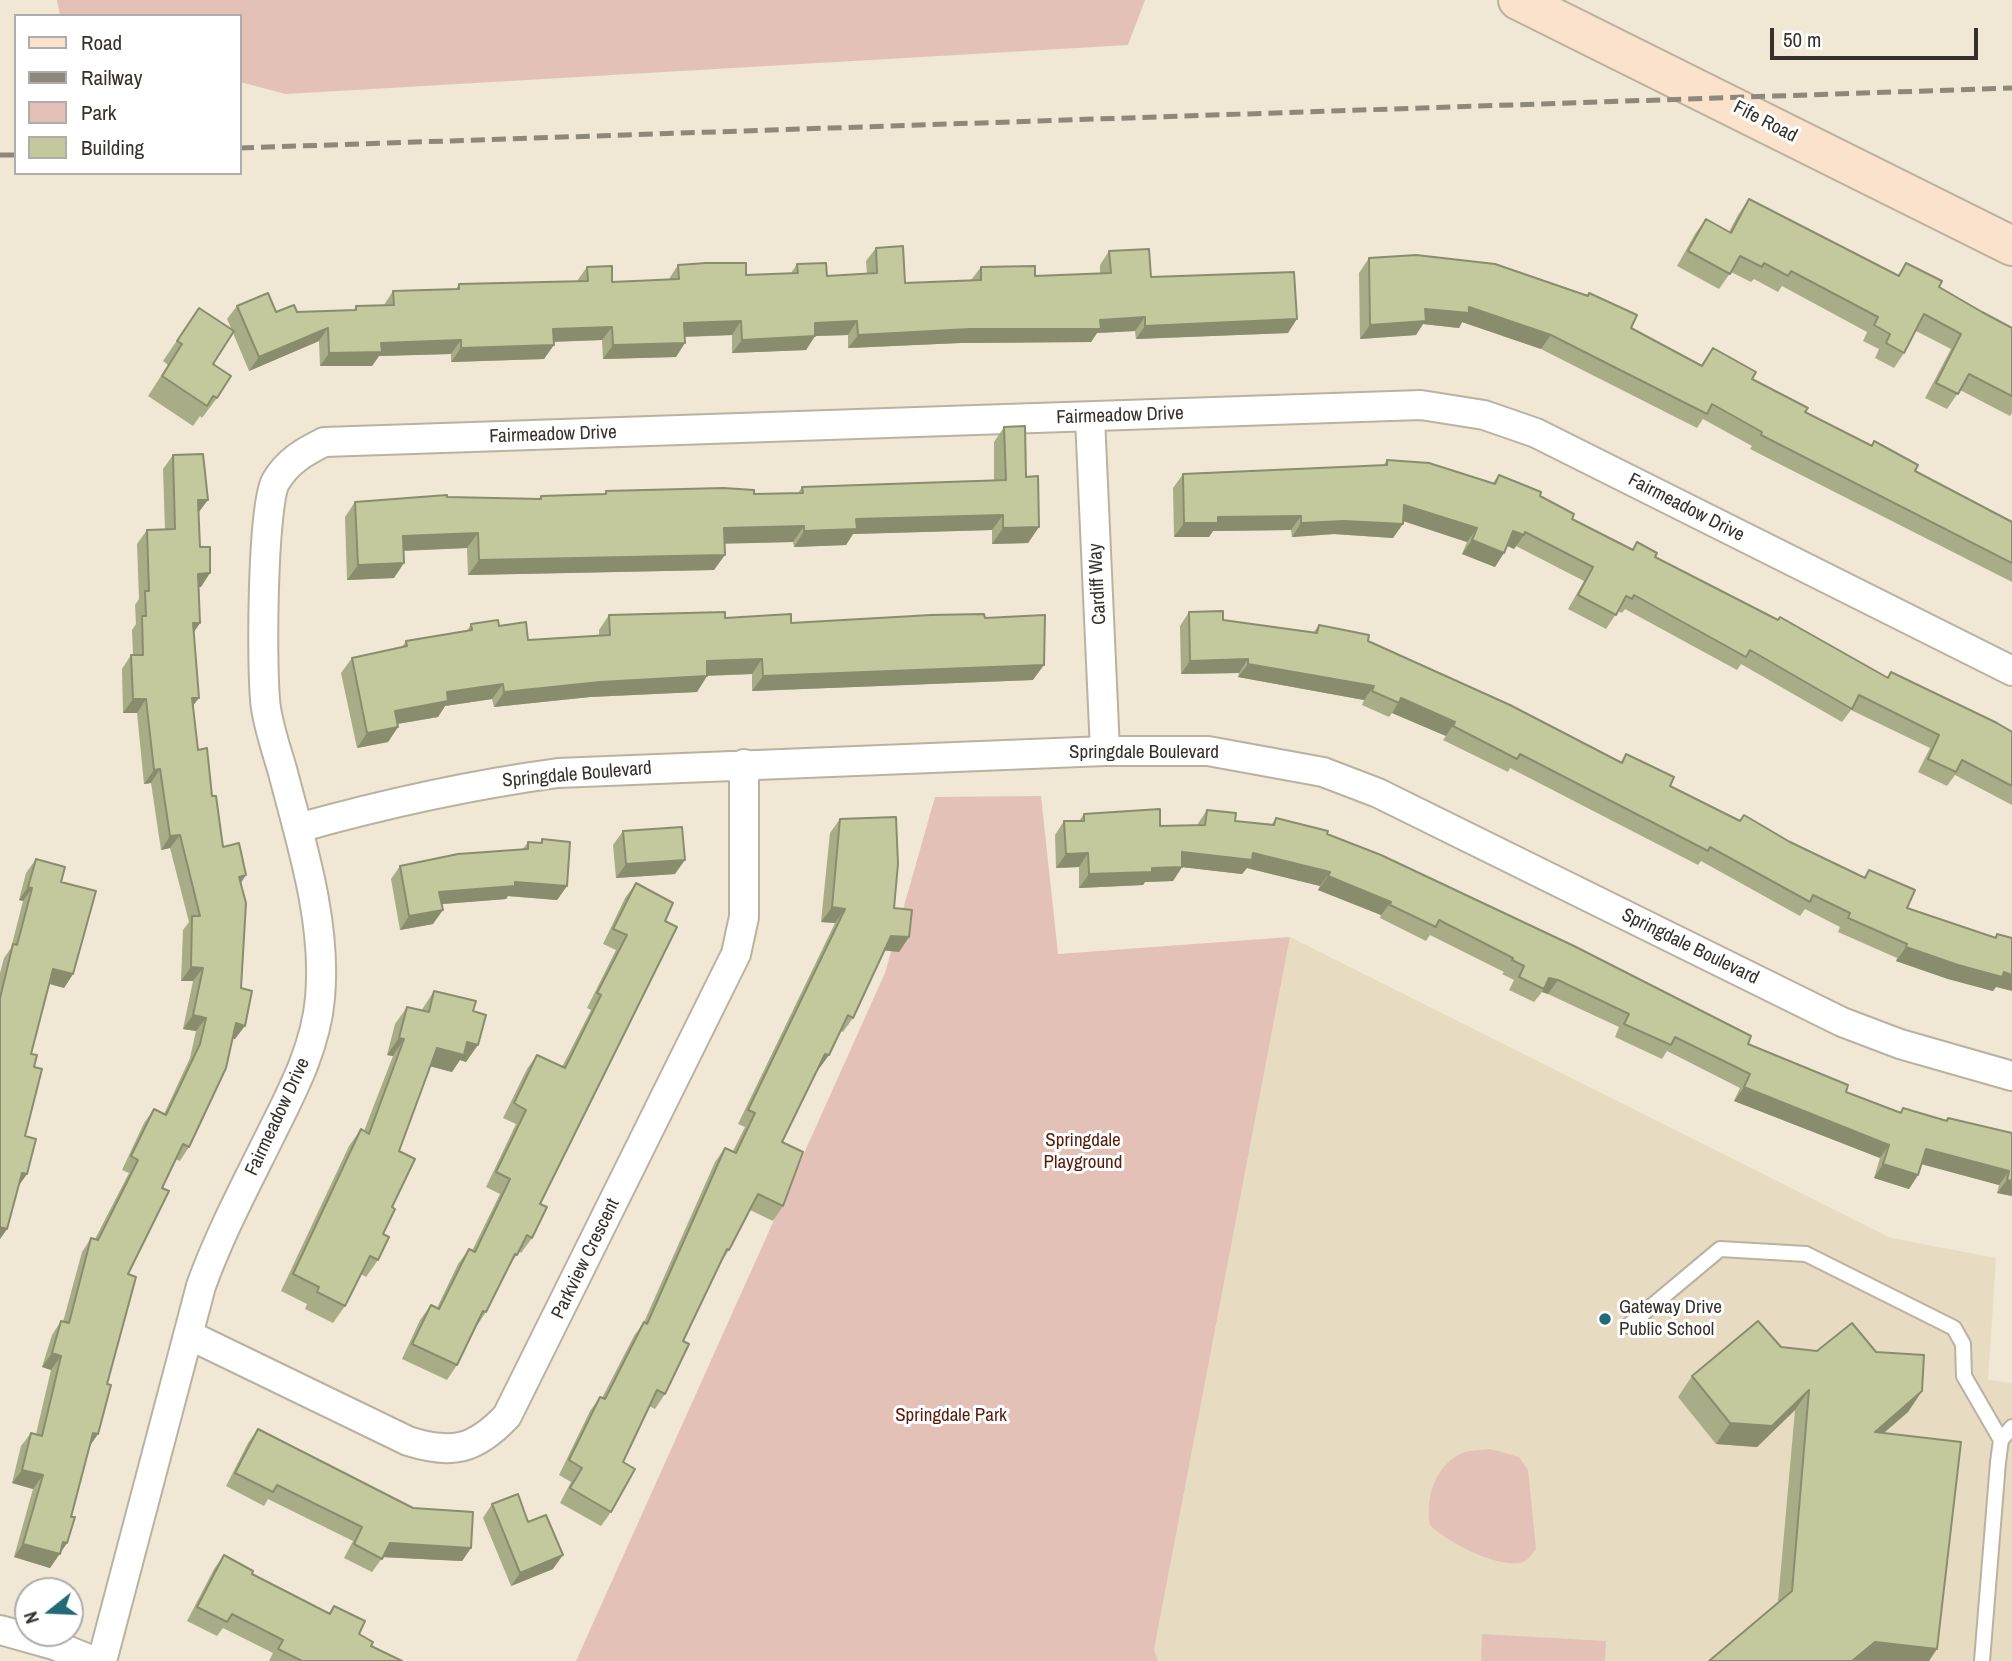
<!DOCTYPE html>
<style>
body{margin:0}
#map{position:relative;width:2012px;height:1661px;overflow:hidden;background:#f0e7d4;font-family:"Archivo Narrow",sans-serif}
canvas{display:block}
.legend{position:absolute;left:14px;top:14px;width:228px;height:161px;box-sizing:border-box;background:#fff;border:2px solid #afadaa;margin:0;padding:9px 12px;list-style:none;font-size:21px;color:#36322b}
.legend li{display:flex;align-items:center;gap:14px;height:35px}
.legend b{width:35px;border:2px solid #afadaa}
.north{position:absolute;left:14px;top:1577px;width:70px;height:70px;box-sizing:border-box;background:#fff;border:2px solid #afadaa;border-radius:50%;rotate:252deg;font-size:19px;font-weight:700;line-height:28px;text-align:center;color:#36322b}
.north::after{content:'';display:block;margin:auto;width:24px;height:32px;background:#236a78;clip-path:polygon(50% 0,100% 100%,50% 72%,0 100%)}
.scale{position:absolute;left:1770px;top:28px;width:208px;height:32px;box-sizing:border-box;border:4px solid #36322b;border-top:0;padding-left:9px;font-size:21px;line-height:24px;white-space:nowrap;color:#36322b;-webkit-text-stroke:5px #fff;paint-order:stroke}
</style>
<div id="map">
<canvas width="2012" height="1661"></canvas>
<ul class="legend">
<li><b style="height:9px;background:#fae2cc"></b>Road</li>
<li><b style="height:9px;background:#8e887b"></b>Railway</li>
<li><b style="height:19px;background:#e4c1b6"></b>Park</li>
<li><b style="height:19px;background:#c4c99d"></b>Building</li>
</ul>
<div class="north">N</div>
<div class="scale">50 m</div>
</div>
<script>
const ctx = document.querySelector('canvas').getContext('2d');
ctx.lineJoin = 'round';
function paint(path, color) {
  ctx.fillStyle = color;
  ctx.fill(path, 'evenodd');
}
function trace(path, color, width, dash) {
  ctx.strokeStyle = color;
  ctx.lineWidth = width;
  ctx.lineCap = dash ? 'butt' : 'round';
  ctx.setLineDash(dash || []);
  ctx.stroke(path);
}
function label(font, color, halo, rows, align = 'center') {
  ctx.font = font + ' "Archivo Narrow",sans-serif';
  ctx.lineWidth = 6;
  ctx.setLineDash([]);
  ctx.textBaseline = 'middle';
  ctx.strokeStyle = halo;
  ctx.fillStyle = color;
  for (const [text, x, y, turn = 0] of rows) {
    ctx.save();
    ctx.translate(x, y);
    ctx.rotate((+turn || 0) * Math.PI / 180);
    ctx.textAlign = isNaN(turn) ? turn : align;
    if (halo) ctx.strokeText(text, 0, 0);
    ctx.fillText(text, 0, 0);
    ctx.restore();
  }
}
paint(new Path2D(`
 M1290,937L1891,1238L1996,1258L1988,1380L2012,1383V1661H1152Z`), '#e7dcc2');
paint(new Path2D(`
 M57,0H1145L1128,45L286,94L240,82V16H60Z
 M1041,796L1058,954L1290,937L1154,1650L1158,1661H576L885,973L935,797Z
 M1490,1449L1519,1457L1528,1470L1536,1549C1533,1552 1529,1559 1525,1561C1503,1572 1445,1541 1430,1525C1425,1497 1435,1466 1462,1453C1470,1450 1482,1450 1490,1449Z
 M1482,1634L1606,1641L1605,1661H1481Z`), '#e4c1b6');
const lane = new Path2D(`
 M1628,1326L1720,1249L1806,1254L1954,1328L1963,1344L1964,1376L2001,1440
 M1982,1661L1998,1462L2001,1440L2012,1427`);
const street = new Path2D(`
 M1090,418L1105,751
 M298,828C384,804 469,785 558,773L1105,751H1208L1323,772L1378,793L1842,1022L1900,1044L2012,1076
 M189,1335L408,1441C452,1455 475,1450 507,1416L736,954L744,917V764
 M0,1630L54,1645L94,1661
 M102,1661L201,1286C220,1233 247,1183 272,1132C293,1090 316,1046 320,998C327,922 301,842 282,769C276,749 269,728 266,708C261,677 262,503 276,481C288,461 304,452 324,442L1421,405L1484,415L1536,433L2012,671`);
const secondary = new Path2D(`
 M1518,0L2012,246`);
trace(lane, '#bab2a0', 18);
trace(street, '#bab2a0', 32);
trace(secondary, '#bab2a0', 42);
trace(lane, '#fff', 14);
trace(street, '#fff', 28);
trace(secondary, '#fae2cc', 38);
trace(new Path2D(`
 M240,148L2012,88
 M0,155H16`), '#8e887b', 5, [14, 7]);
paint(new Path2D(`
 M1749,199L1898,275L1906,263L1939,287L1982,312L2012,328V413L2010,416L1960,390L1947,409L1925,398L1951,349L1916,331L1904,353L1894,368L1875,358L1879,349L1863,341L1867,332L1782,286L1778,292L1754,279L1751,282L1731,272L1719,289L1677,266L1695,234L1706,219L1729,232L1738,215Z
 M876,248L905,283L971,280L981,267L1035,276L1100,273V265L1109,251L1151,277L1288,333L1136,339L1135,331L1097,333L1091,342L960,343L848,348V335L815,336L806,350L732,353V335L685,337L676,357L603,359L602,340L553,342L544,359L451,362V354L379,356L372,366H320L319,341L249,371L233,333L213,364L217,398L202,418L200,416L193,426L148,396L168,365L163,361L199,308L232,330L227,319L237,306L276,312L354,310L356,306L384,305L393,291L456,289L459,284L577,281L587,267L612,282L669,279L678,265L746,275L791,273L797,264L827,276L867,273L866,261Z
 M1369,258L1631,328L1701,365L1713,348L1752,379L1805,412L2012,522V582L1750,449L1752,446L1703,419L1697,428L1541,349L1462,322L1459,328L1423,324L1416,335L1360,339L1359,273Z
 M1004,427L1026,477L1039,527L1028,543L992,544V530L853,534L846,545L794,547L793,542L725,543L714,570L468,575L467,548L404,551L394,578L347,580L345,517L355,502L447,497L539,499L541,496L604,494L606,491L754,494L798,493L802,487L994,481V442Z
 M173,455L208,500L198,513L201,587H199L200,623L194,632L193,707L198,750L212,796L223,847L241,883L235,1039H232L189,1147L180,1161L175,1159L162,1188L128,1274L98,1434L90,1446L71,1517L67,1543L50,1568L14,1557L33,1489L12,1483L21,1446L31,1433L36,1434L51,1370L42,1367L52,1335L61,1321L63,1322L82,1252L91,1238L95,1239L129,1173L122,1170L144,1123L154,1109L164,1114L190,1058L196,1031L183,1029L193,981H181L183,930L189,922L170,848L161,850L151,783L144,784L137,713H123L122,669L131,655H133L132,630L136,624L135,605L139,599L137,544L147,530H165L163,469Z
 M1387,460L1493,483L1499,475L1540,496L1572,519L1633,549L1637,542L1655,557L1887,677L1891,672L2012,732V805L1955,775L1947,786L1918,772L1930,748L1851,710L1842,722L1741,664L1737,670L1625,609L1622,613L1618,611L1606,629L1568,609L1584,581L1516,546L1514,549L1507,546L1495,567L1462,554L1467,542L1403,521L1393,538L1334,534L1292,537L1291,530L1213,531L1209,537H1174L1173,488L1183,474L1383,466Z
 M1189,612L1223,620L1313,633L1319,625L1368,641L1621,762L1626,754L1670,786L1740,820L1744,815L1790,842L1864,877L1869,870L1907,908L1995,938L1997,934L1996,987L1993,991L1948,979L1896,961L1897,958L1838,932L1840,927L1805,909L1800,916L1701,861L1698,865L1510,768L1508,772L1443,740L1446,736L1392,713L1389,717L1362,705L1364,700L1238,677L1239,673L1181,674L1180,626Z
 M609,615L725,618L791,623L985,618L1033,680L752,691V674L707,676L697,692L590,697L494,707L492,699L445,706L438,717L398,724V727L388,742L357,748L341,673L352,658L402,647L406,641L467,631L471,624L499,626L528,640L599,636V630Z
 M1207,810L1235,821L1272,824L1276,818L1327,834L1846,1092L1900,1113L1903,1108L1946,1120L1948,1118L2012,1133V1196L1997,1193L1999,1185L1922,1164L1918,1175L1909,1189L1874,1178L1880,1158L1734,1101L1740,1088L1667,1051L1662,1059L1615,1037L1619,1027L1548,994L1542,992L1534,1002L1509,990L1514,980L1502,974L1504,972L1430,935L1426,941L1380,918L1381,915L1318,890L1320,886L1247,868L1242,874L1182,867L1173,881L1145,882L1143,885L1079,888V867L1056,868L1055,835L1064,821H1079L1084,814L1160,826L1197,825Z
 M840,819L894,908L909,937L899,952L884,950L853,1018L843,1032L840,1031L829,1055L818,1070V1069L782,1142L783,1206L773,1221L750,1210L729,1250L720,1264L683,1341L665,1394L655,1409L649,1406L623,1462L611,1512L601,1526L560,1503L571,1482L559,1475L590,1411L600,1397L602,1398L634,1336L644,1322L715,1162L725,1148L733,1151L745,1127L738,1124L835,923L821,922L830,833Z
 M623,831L675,874L616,878L613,845Z
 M542,839L567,886L557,900L508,896L506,899L442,904L433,924L400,930L391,879L400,866L523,849L528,842L540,843Z
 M36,859L61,882L73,974L64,988L49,984L31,1054L34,1067L25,1136L27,1174L18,1186L7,1229L0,1239V973L4,958L11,948L23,901L19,900L26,873Z
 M636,883L673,903L540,1204L532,1238L521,1253L519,1251L507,1270L486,1312L476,1327L457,1365L447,1380L402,1359L420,1320L431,1305L437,1308L458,1264L469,1249L472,1251L500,1194L486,1187L516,1124L503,1118L527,1069L537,1055L562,1067L591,1010L587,1008L616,950L603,944L625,898Z
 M434,991L473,1011L466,1062L460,1060L452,1072L430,1066L399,1151L392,1207L383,1234L378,1260L366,1277L361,1274L345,1306L333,1323L305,1309L307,1304L281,1291L349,1146L361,1129L364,1131L393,1056L387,1055L395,1024L407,1007L422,1010L423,1008Z
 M1781,1347L1817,1351L1876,1352L1922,1391L1908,1412L1884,1433L1929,1661L1778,1602L1795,1410L1757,1447L1716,1444L1678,1397L1692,1376Z
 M258,1429L471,1548L462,1561L383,1557L372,1572L344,1558L353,1541L268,1499L264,1506L226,1486L248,1443Z
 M492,1504L528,1522L553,1569L511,1586L483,1518Z
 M224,1555L252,1574L329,1613L334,1606L371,1646L402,1661H269L273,1653L223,1628L217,1636L187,1621L214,1569Z`), '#a9ad87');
paint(new Path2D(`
 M1469,307L1551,335L1541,349L1462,322L1459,328L1423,324L1416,335L1360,339L1370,325L1425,309Z
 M1145,317L1135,331L1097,333L1091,342L960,343L848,348L858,335Z
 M1297,319L1288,333L1136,339L1145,326Z
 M741,321L732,335L675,337L684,323Z
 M857,321L848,335L814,336H815L806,350L732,353L742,340L815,323Z
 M612,327L602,340L543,342L553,329Z
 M328,328L319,341L249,371L259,357Z
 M461,340L451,354L379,356L372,366H320L329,353L381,343Z
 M685,343L676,357L603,359L613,345Z
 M554,345L544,359L451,362L461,348Z
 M198,500H208L198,513Z
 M1404,505L1477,528L1467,542L1394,518Z
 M1003,515L992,530L853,534L846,545L794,547L804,531L856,519Z
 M1301,516L1291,530L1213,531L1209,537H1174L1184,523L1218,517Z
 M1344,521L1403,524L1393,538L1334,534L1292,537L1301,523Z
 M804,526L793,542L714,544L724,528Z
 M1039,527L1028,543L992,544L1003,528Z
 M1513,531L1524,535L1514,549L1504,544Z
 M478,533L467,548L393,551L403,536Z
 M1472,540L1504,553L1495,567L1462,554Z
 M725,555L714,570L468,575L479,560Z
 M404,563L394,578L347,580L358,565Z
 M210,573L201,587H189L198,574Z
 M193,623H200L191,636Z
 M762,659L752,674L696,676L707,661Z
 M1248,659L1239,673L1181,674L1190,661Z
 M1248,664L1374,686L1364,700L1238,677Z
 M1044,665L1033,680L752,691L763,676Z
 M707,676L697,692L590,697L494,707L504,692L600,682Z
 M503,684L492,699L445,706L438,717L384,726L395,711L447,692Z
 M192,698H199L189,711Z
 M1401,698L1455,722L1446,736L1392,713Z
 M133,699H146L137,713H123Z
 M398,727L388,742L357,748L367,733Z
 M160,769L151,783L144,784L154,770Z
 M180,835L170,848L161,850L170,836Z
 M1182,852L1253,853L1330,872L1320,886L1247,868L1242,874L1172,866Z
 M1088,853L1079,867L1056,868L1066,854Z
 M685,860L675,874L616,878L626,864Z
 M1182,867L1173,881L1145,882L1143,885L1079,888L1089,874L1152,868Z
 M246,875L237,889L239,877Z
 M1328,876L1391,902L1381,915L1318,890Z
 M515,882L567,886L557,900L508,896L506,899L430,905L439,892Z
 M28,887L32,888L23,901L19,900Z
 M832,907L845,909L835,923L821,922Z
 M443,910L433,924L400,930L409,916Z
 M891,936L909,937L899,952L880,950Z
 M1906,947L2012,975V991L1996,987L1993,991L1948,979L1896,961Z
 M191,967L203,968L193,981H181Z
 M53,969L73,974L64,988L44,982Z
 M1549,978L1558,980L1548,994L1542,992Z
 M193,1015L206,1018L196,1031L183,1029Z
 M236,1023L245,1026L235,1039L226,1037Z
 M399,1038L404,1039L393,1056L387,1055Z
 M467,1042L478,1045L466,1062L460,1060L452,1072L425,1065L437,1048Z
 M825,1054L829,1055L818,1070L815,1068Z
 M1744,1087L1889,1145L1880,1158L1734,1101Z
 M1926,1149L2009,1171L1999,1185L1917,1163Z
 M1883,1164L1918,1175L1909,1189L1874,1178Z
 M22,1173L27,1174L17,1188Z
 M2007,1180L2012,1181V1196L1997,1193Z
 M0,1227L7,1229L0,1239Z
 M52,1353L61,1356L51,1370L42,1367Z
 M1809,1390L1795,1410L1757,1447L1716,1444L1730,1423Z
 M1922,1391L1908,1412L1861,1452L1875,1432Z
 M93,1433L98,1434L88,1448Z
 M22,1470L43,1475L33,1489L12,1483Z
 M63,1542L67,1543L50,1568L14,1557L23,1544Z
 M390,1543L471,1548L462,1561L380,1557Z
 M563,1555L553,1569L511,1586L520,1573Z
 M1875,1642L1937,1649L1929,1661H1852Z`), '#898d6e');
const building = new Path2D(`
 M1749,199L1899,276L1906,263L1942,281L1939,287L1982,312L2012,328V396L1969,374L1958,394L1936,383L1961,334L1924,314L1904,353L1886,343L1890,334L1874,325L1878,317L1791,271L1788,276L1764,263L1762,267L1740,256L1730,274L1688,251L1706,219L1731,233Z
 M903,246L905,283L981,280V267L1035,266V276L1111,273L1109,251L1149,249L1151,277L1294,272L1297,319L1145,326V317L1100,320L1101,329H970L858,335L857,321L815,323V336L742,340L741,321L684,323L685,343L613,345L612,327L553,329L554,345L461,348V340L381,343L382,352L329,353L328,328L259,357L237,306L268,293L276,312L294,305L297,312L356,310V306L394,305L393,291L459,289V284L588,281L587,267L612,266V282L679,279L678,265L706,263H746V275L798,273L797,264L826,263L827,276L877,273L876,248Z
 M1416,255L1495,264L1588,296L1589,293L1637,315L1631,328L1702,366L1713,348L1756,372L1752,379L1808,408L1805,412L1872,446L1874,441L1918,465L1915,471L2012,522V563L1761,435L1762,432L1712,404L1707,414L1551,335L1469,307V313L1425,309L1426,321L1370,325L1369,258Z
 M199,308L234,331L213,364L231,376L217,398L213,396L207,406L162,376L182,344L177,341Z
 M1025,426L1026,477L1038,476L1039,527L1003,528V515L856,519L857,529L804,531V526L724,528L725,555L479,560L478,533L403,536L404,563L358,565L355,502L447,495V497L541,499V496L606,494V491L723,488L754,490V494L803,493L802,487L1006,480L1004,427Z
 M203,454L208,500H198L200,547H210V573L198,574L200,623H193L199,698H192L198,750L207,748L212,796H216L223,847L239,843L246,875L239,877L246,903L241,988L252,991L245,1026L236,1023L226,1068L189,1147L183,1144L162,1188L169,1191L128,1274L136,1277L107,1384L111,1385L98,1434L93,1433L71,1517H75L67,1543L63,1542L60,1554L23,1544L43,1475L22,1470L31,1433L42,1436L61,1356L52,1353L61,1321L69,1323L91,1238L98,1240L138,1160L131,1156L154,1109L166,1115L200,1044L206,1018L193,1015L203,968L191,967L192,916H200L180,835L170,836L160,769L154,770L146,699H133L131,655H143L142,616H146L145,591H149L147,530L175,529L173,455Z
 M1387,460L1429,463L1495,484L1499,475L1541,492L1540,496L1574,514L1572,519L1633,550L1637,542L1657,553L1655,557L1778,620L1780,617L1888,678L1891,672L1997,723L2012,732V786L1962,760L1956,772L1928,759L1939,735L1859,695L1852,709L1750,650L1746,657L1634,595L1632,599L1626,596L1616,615L1578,595L1593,567L1525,532L1524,535L1513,531L1504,553L1472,540L1477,528L1404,505L1403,524L1344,521L1301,523V516L1218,517V523H1184L1183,474L1387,465Z
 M1223,611V620L1317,633L1319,625L1369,635L1368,641L1510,705L1622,763L1626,754L1674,777L1670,786L1740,821L1744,815L1790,842L1865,878L1869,870L1915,890L1907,908L1996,938L1997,934L2012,938V975L2004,972L2002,977L1958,965L1906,947L1907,944L1848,918L1850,913L1813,895L1810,902L1710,847L1708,851L1520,754L1517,759L1453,726L1455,722L1401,698L1399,703L1372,691L1374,686L1248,664V659L1190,661L1189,612Z
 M725,612V618L791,614V623L931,615L984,614L985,618L1045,615L1044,665L763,676L762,659L707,661V676L600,682L504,692L503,684L447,692L448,701L395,711L398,727L367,733L352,658L407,646L406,641L472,630L471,624L498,620L499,626L526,622L528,640L610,635L609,615Z
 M1160,809V826L1205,825L1207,810L1236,813L1235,821L1274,825L1276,818L1328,831L1327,834L1381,855L1574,946L1751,1036L1748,1044L1848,1085L1846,1092L1901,1113L1903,1108L1947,1121L1948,1118L2012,1133V1181L2007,1180L2009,1171L1926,1149L1918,1175L1883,1164L1889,1145L1744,1087L1750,1074L1675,1037L1671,1045L1624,1024L1629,1014L1558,980L1549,978L1544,989L1519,977L1524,966L1512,960L1513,958L1439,920L1436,927L1390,905L1391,902L1328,876L1330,872L1253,853L1252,860L1182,852V867L1152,868V872L1089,874L1088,853L1066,854L1064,821H1084V814Z
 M896,817L898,864L894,908L912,910L909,937L891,936L853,1018L848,1015L829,1055L825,1054L782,1142L803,1152L783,1206L758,1194L729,1250L727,1249L683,1341L689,1344L665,1394L657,1390L623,1462L635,1469L611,1512L570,1488L582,1468L569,1460L600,1397L605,1399L644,1322L647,1324L725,1148L736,1153L755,1113L748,1110L845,909L832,907L840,819Z
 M682,827L685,860L626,864L623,831Z
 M542,839L570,842L567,886L515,882V886L439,892L443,910L409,916L400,866L458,854L528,849V842L542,843Z
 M36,859L65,867L61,882L96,891L73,974L53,969L31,1054L37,1055L34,1067L42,1069L25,1136L36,1139L27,1174L22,1173L7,1229L0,1227V998L13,944L17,945L32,888L28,887Z
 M636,883L673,903L665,921L677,927L540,1204L547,1207L532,1238L527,1235L517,1255L515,1254L486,1312L483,1311L457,1365L412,1344L431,1305L439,1309L469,1249L475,1252L510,1179L496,1172L526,1110L514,1103L537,1055L565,1068L601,995L597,993L627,935L613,929Z
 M434,991L476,1001L473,1011L486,1015L478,1045L467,1042L464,1055L437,1048L399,1151L415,1159L392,1207L395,1209L383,1234L389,1237L378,1260L370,1256L345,1306L317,1292L319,1287L293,1274L361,1129L369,1134L404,1039L399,1038L407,1007L429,1012Z
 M1758,1321L1781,1347L1817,1351L1852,1323L1876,1352L1924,1355L1922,1391L1875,1432L1961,1442L1937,1649L1875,1642L1852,1661H1709L1792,1591L1809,1390L1772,1426L1730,1423L1692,1376Z
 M258,1429L413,1508L473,1512L471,1548L390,1543L382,1559L354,1544L362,1527L277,1485L273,1492L235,1473Z
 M518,1494L528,1522L546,1515L563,1555L520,1573L492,1504Z
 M224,1555L253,1571L252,1574L330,1614L334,1606L365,1621L359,1634L373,1642L371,1646L402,1661H302L278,1649L283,1640L232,1614L227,1622L197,1607Z`);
paint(building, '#c4c99d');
trace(building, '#898d6e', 2);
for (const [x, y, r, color] of [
 [1605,1319,7,"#236a78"]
]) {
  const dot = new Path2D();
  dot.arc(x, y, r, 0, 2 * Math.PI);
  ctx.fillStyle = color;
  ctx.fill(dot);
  trace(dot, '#fff', 2.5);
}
label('19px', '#36322b', '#fff', [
 ["Fife Road",1765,122,27],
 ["Fairmeadow Drive",1120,416,-2],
 ["Fairmeadow Drive",553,435,-2],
 ["Fairmeadow Drive",1686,508,27],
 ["Cardiff Way",1098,584,-93],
 ["Springdale Boulevard",1144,753],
 ["Springdale Boulevard",577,775,-5],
 ["Springdale Boulevard",1690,947,26],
 ["Fairmeadow Drive",278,1117,-65],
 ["Parkview Crescent",586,1259,-64]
]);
label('19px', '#571d0b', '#fff', [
 ["Springdale",1083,1141],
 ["Playground",1083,1163],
 ["Springdale Park",951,1416]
]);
label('19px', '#36322b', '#fff', [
 ["Gateway Drive",1619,1308],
 ["Public School",1619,1330]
], 'left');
</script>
